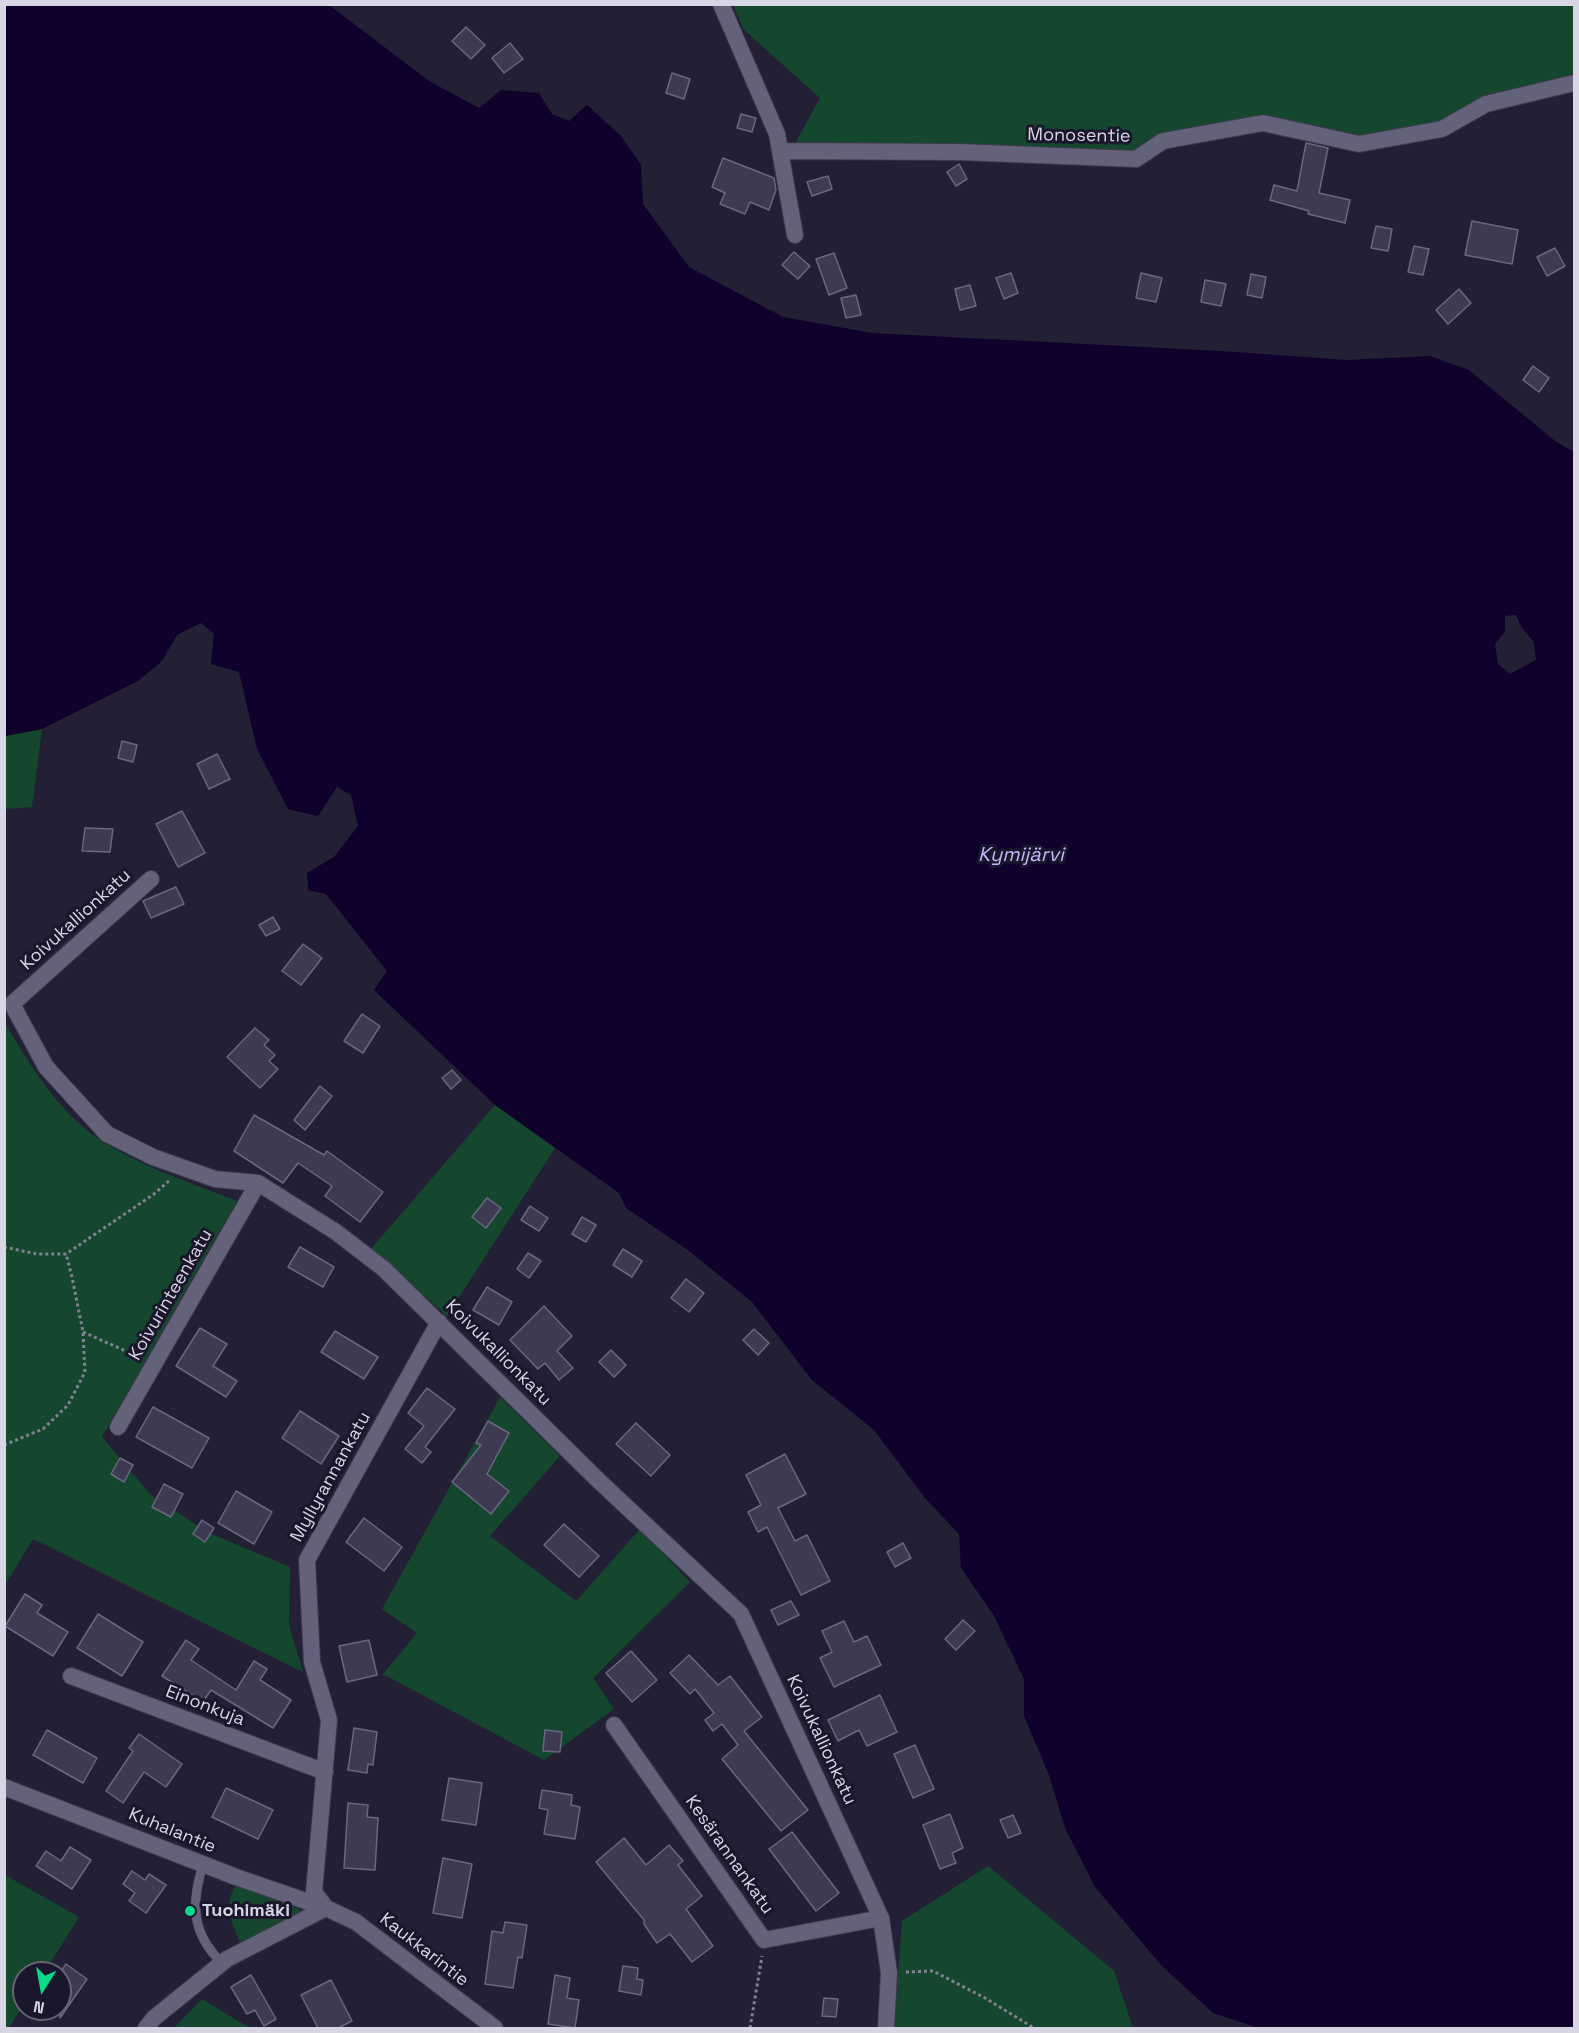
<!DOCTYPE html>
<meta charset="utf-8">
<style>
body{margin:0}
#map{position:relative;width:1579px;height:2033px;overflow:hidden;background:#231f35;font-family:"Space Grotesk",sans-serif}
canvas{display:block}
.frame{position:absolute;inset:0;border:6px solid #d8d6e5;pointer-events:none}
.north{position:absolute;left:12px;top:1961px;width:60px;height:60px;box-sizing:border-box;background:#1a162b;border:2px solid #666375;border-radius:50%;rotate:191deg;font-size:16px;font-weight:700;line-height:24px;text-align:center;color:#d8d6e5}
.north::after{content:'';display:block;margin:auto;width:21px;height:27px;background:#05d98b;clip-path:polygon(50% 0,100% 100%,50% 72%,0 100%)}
</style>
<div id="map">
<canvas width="1579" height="2033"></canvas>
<div class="frame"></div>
<div class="north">N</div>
</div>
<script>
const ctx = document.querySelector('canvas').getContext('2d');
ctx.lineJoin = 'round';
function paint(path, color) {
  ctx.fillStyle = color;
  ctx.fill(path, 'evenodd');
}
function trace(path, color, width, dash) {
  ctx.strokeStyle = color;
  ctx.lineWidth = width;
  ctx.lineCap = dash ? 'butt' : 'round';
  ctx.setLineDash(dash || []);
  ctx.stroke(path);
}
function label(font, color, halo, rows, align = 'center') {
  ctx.font = font + ' "Space Grotesk",sans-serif';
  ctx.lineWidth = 6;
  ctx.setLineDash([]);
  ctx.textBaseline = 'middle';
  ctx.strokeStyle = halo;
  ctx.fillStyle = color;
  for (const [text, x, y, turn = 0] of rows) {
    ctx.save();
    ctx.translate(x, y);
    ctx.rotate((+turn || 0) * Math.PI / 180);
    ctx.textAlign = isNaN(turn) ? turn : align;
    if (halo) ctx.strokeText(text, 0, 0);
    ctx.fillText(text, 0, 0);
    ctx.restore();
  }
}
paint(new Path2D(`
 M733,5H1574V74L1481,98L1440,124L1358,139L1262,119L1135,156L793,147L820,98L744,30Z
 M42,729L32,807L5,809V736Z
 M5,1023C30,1065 58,1112 99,1139C141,1167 191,1183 237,1201L102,1437L151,1495L207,1532L290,1567L289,1625L303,1672L33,1539L5,1585Z
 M495,1105L555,1148L447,1316L371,1249Z
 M500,1397L560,1456L490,1536L576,1601L640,1529L690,1582L593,1678L614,1709L544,1760L383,1674L417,1633L382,1609Z
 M988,1866L1114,1971L1133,2028H894L902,1921Z
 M5,1875L79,1917L44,1973H24V2004L9,2028H4Z
 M238,1883L306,1912L240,1942C231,1921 222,1903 238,1883Z
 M202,1999L250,2028H174Z`), '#15472f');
paint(new Path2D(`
 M5,4L329,5L429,81L479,108L501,90L539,93L552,114L569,121L587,105L621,136L641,165L643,204L689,267L783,317L872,333L1221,351L1347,360L1430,356L1469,370L1555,441L1574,452V2028H1259L1213,2013L1162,1966L1095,1887L1065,1828L1049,1775L1024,1716V1679L993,1614L961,1568L959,1534L925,1498L874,1430L812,1380L752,1302L688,1250L626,1208L619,1193L495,1105L374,990L387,971L326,894L308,890L307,873L334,857L358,826L351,795L337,787L318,816L288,809L257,749L239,672L211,664L214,634L201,623L177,635L162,661L138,681L42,729L5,736ZM1516,615L1522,628L1534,642L1536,660L1510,674L1498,664L1495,644L1505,631V616Z`), '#0f012b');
const building = new Path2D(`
 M466,27L485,45L471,59L452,41Z
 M510,43L523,59L504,73L492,58Z
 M672,73L690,79L684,99L666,93Z
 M741,114L756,118L752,132L737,128Z
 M1306,143L1328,148L1319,193L1350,200L1345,223L1308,214L1309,211L1270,200L1274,185L1297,191Z
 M723,158L774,178L776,190L769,210L750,202L745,214L720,204L725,193L712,187Z
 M959,164L967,179L956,186L947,172Z
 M828,176L832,189L812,196L807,182Z
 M1472,221L1518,230L1512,264L1465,255Z
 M1376,226L1392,229L1388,251L1371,248Z
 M1414,246L1429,249L1423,275L1408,272Z
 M1555,248L1565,266L1547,276L1537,257Z
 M794,252L810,266L798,279L782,265Z
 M834,253L847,288L829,295L816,259Z
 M1011,273L1018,293L1004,299L996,278Z
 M1141,273L1162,278L1156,302L1136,298Z
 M1251,274L1266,277L1262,298L1247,295Z
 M1205,280L1226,284L1221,306L1201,302Z
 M970,285L976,306L960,310L955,289Z
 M1459,289L1471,303L1448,324L1436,310Z
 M856,295L861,315L846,318L841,298Z
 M1533,366L1549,378L1539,392L1523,380Z
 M122,741L137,745L133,762L118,758Z
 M217,754L230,779L209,789L197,764Z
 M182,811L205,853L178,867L156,824Z
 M85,828L113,829L110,852L82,851Z
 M176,887L184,904L151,918L143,901Z
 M273,917L280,929L266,936L259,925Z
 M303,944L322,958L301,985L282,971Z
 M362,1014L380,1026L363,1053L344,1041Z
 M255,1028L269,1040L264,1045L275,1055L269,1061L278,1069L260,1088L227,1057Z
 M452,1070L461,1080L451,1089L442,1078Z
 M320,1086L332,1096L305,1130L294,1120Z
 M254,1115L324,1155L327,1151L383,1192L360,1222L325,1196L332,1186L298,1163L283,1183L234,1151Z
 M487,1198L501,1208L486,1228L472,1217Z
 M530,1206L548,1218L539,1231L521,1220Z
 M582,1217L596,1225L586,1242L572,1234Z
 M300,1247L334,1267L323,1287L288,1267Z
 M623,1249L642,1261L632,1277L613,1265Z
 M528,1253L541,1261L529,1278L517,1269Z
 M686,1279L704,1293L689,1312L671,1298Z
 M487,1287L512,1302L499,1325L473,1310Z
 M544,1306L572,1336L557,1351L573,1368L559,1380L545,1363L538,1369L510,1340Z
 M200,1328L227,1344L213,1366L237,1381L226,1397L176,1366Z
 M754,1329L769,1343L758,1355L743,1340Z
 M335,1331L378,1357L364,1379L321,1352Z
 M611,1350L626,1365L614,1377L599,1362Z
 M427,1388L455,1409L425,1447L431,1452L422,1463L405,1449L424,1426L408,1413Z
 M153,1407L209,1438L192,1468L136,1437Z
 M300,1411L339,1436L321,1464L282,1438Z
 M488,1421L509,1433L487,1474L509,1491L491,1514L452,1482L481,1445L476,1443Z
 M636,1423L670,1455L651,1476L616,1444Z
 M785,1454L806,1494L778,1508L795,1541L807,1535L830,1581L801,1595L767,1527L758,1532L748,1512L761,1505L746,1475Z
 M120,1458L133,1465L124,1482L111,1474Z
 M164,1484L183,1494L171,1517L152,1507Z
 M236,1491L272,1512L254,1544L218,1523Z
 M364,1518L402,1547L384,1571L346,1542Z
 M202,1520L214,1528L205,1542L193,1534Z
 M564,1524L599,1556L579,1577L544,1545Z
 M903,1543L911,1558L895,1567L887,1552Z
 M25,1594L42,1605L37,1613L68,1632L53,1656L5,1626Z
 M791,1601L799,1615L778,1625L771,1610Z
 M98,1614L143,1642L122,1676L77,1648Z
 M963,1620L975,1631L956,1650L945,1639Z
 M844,1621L854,1642L867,1636L881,1665L834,1687L820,1658L832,1652L822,1631Z
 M186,1640L199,1649L191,1660L236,1690L254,1661L267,1669L260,1680L291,1700L273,1728L211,1690L203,1702L162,1676Z
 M369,1640L377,1675L347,1682L339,1646Z
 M631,1651L657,1680L632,1702L606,1673Z
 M689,1655L718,1685L730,1676L762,1717L744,1731L808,1810L781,1831L722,1759L738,1745L722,1724L713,1731L705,1720L714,1713L695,1689L690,1694L670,1673Z
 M880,1695L897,1732L867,1746L859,1730L838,1741L828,1720Z
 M354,1728L377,1732L373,1765L368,1764L367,1773L348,1770Z
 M47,1730L97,1758L83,1783L33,1755Z
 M545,1730L562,1732L560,1752L543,1751Z
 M139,1734L182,1764L166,1787L144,1772L123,1803L106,1791L133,1751L129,1748Z
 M915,1745L934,1789L913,1798L894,1754Z
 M449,1778L482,1783L476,1825L442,1820Z
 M226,1788L273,1810L258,1839L212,1817Z
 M542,1790L572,1795L571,1805L580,1807L575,1839L544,1834L548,1810L539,1808Z
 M348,1803L368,1805L367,1817L378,1818L375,1870L344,1868Z
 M950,1814L963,1848L952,1853L956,1863L940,1869L923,1825Z
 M1013,1815L1021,1833L1008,1838L1000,1820Z
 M792,1832L839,1893L816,1911L769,1849Z
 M624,1838L646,1865L669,1845L683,1861L678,1865L702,1896L686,1909L713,1946L692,1962L670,1934L657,1943L644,1924V1920L596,1862Z
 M70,1847L91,1860L72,1889L36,1866L46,1851L61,1861Z
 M443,1858L472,1864L462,1918L433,1913Z
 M132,1871L145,1880L149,1874L166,1885L146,1913L129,1901L135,1893L123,1884Z
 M505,1922L527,1925L522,1958L518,1957L513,1988L485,1984L492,1931L503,1933Z
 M66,1964L87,1979L60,2018V1973Z
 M623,1966L638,1968L637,1979L643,1980L641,1995L619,1991Z
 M251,1975L276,2019L264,2026L255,2010L247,2014L231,1987Z
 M555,1975L570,1978L567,1998L579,2000L575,2028L548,2024Z
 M331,1980L352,2021L338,2028H318L301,1995Z
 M824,1998L838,1999L836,2017L822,2016Z`);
paint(building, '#3d3a51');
trace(building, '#6a6781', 1.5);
const service = new Path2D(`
 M203,1865C191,1903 191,1933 222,1963`);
const minor = new Path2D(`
 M721,4L777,134L795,235
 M780,151L960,152L1136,159L1163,141L1263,123L1359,144L1442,129L1486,104L1574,83
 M151,879L12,1004L46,1067L107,1134L153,1157L215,1179L258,1183L336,1232L384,1269L599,1481L741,1614L881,1918L889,1973L886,2028
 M118,1427L258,1183
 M71,1676L325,1772
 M614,1725L764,1940L881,1918
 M4,1787L236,1877L326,1908L356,1922L495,2028
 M326,1908L314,1892L329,1720L312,1662L307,1560L439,1322
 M146,2028L154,2018L227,1959L326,1908`);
trace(service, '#3e3a4c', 10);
trace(minor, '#3e3a4c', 18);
trace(new Path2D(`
 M4,1247L37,1254H66L154,1194L170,1180
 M83,1332L139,1357
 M4,1445L43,1429L68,1405L85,1372L83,1332L72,1277L66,1254
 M906,1972L933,1971L985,1998L1034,2028
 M750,2028L762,1956`), '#838092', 3, [3, 3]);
trace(service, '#64617a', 9);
trace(minor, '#64617a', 16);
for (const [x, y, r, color] of [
 [190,1911,6,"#05d98b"]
]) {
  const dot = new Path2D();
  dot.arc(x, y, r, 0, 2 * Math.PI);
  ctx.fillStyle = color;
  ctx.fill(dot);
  trace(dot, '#1a162b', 2);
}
label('18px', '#d8d6e5', '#1a162b', [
 ["Monosentie",1079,136,1],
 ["Koivukallionkatu",76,920,-42],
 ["Koivurinteenkatu",171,1295,-60],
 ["Koivukallionkatu",498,1353,45],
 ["Myllyrannankatu",331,1477,-61],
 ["Einonkuja",205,1706,21],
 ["Koivukallionkatu",821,1740,65],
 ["Kuhalantie",172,1831,22],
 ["Kesärannankatu",729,1855,55],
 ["Kaukkarintie",424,1950,38]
]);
label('bold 18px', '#d8d6e5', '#1a162b', [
 ["Tuohimäki",202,1911]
], 'left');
label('italic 20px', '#c1b8f8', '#1a162b', [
 ["Kymijärvi",1021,856]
]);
</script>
